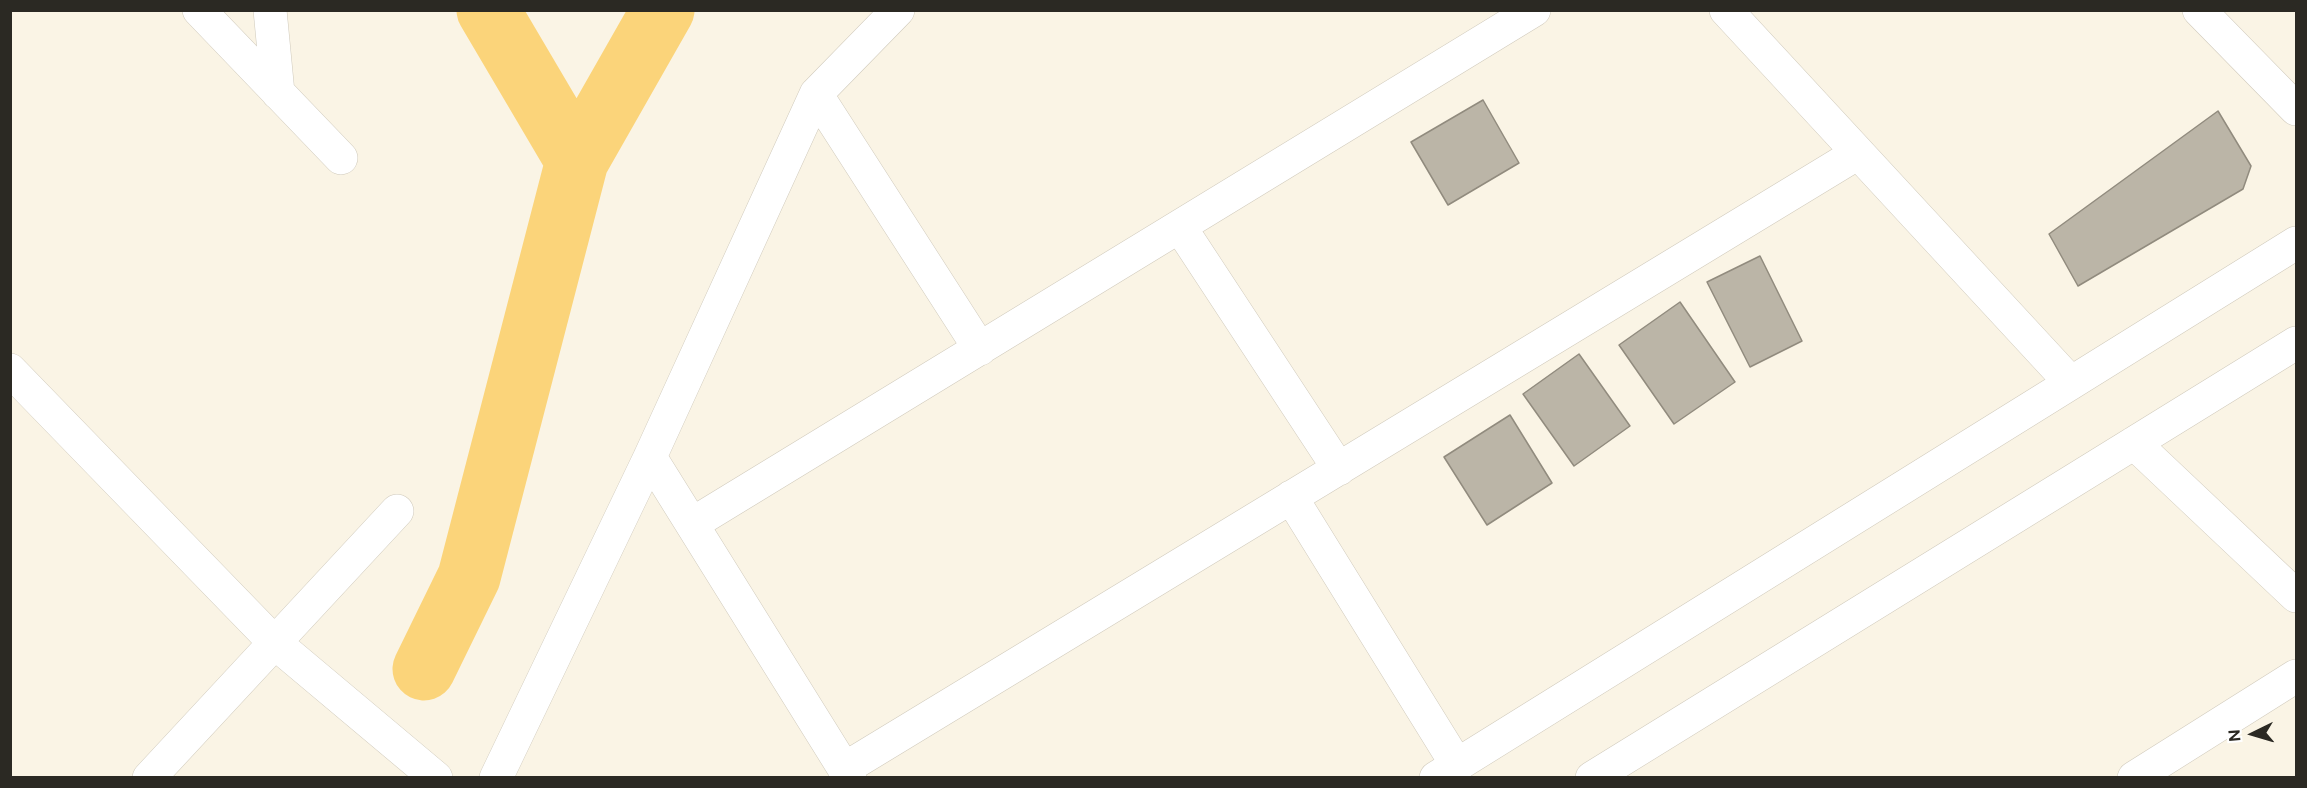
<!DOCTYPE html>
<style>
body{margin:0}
#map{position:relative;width:2307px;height:788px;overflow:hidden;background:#faf4e5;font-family:Figtree,sans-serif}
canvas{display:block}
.frame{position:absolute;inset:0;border:12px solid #2b2923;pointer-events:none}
.north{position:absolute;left:2223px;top:704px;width:60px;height:60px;-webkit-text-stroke:4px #fff;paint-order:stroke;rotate:265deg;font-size:16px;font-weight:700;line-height:24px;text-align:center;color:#2b2923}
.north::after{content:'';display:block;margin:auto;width:21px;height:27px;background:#2b2923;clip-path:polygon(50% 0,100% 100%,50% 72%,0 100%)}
</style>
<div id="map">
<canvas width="2307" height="788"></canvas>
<div class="frame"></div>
<div class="north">N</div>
</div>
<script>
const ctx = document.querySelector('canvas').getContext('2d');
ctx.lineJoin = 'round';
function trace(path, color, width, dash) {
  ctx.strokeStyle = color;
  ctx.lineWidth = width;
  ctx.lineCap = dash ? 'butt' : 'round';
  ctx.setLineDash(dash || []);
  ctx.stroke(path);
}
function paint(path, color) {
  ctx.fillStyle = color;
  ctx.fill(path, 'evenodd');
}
trace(new Path2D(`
 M488,10L577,161
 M424,669L469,577L577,161L663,10`), '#fbd47a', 63);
const building = new Path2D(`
 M1483,100L1519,163L1448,205L1411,142Z
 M2218,111L2251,166L2243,189L2078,286L2049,234Z
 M1760,256L1802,341L1750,367L1707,282Z
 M1680,302L1735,382L1674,424L1619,345Z
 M1579,354L1630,426L1574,466L1523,394Z
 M1510,415L1552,483L1487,525L1444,457Z`);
paint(building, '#bbb5a7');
trace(building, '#918b7e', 1.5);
const minor = new Path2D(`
 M199,10L341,158
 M270,10L278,93
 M1726,10L2071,383
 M816,94L980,349
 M1180,227L1339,469
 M10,370L274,642L436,778
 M2134,443L2296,596
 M650,457L850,778
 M1291,497L1457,765
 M692,524L1534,10
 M844,769L1858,153
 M149,778L397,511
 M496,778L650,457L816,94L898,10
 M1436,778L2296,243
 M1592,778L2296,343
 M2134,778L2296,676`);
const secondary = new Path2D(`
 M2199,10L2296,109`);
trace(minor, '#d0cabc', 34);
trace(secondary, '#d0cabc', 34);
trace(minor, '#fff', 33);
trace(secondary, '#fff', 33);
</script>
